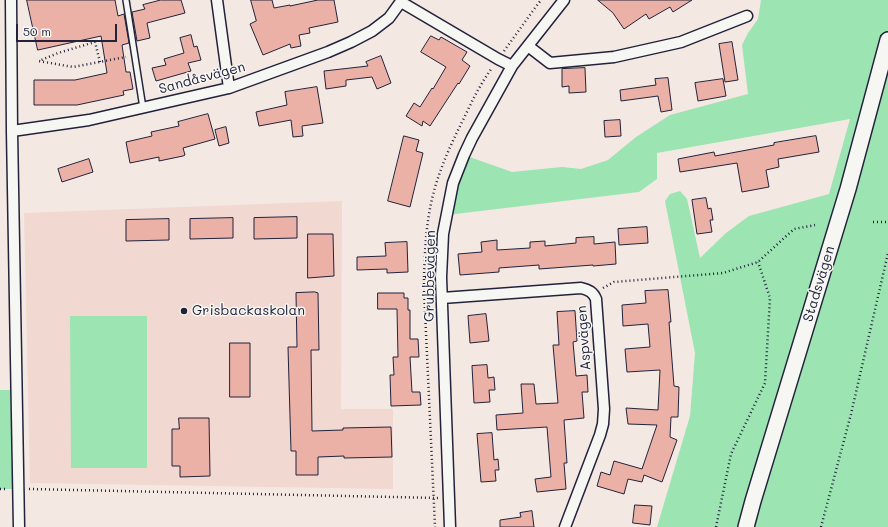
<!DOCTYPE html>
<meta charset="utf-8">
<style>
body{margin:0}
#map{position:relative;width:888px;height:527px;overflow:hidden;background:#f4e8e3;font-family:Mali,sans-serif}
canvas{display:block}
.scale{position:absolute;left:16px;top:24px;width:101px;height:18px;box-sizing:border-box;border:2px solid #22223b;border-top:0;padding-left:5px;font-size:12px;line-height:14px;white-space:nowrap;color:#22223b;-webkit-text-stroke:3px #f6f6f2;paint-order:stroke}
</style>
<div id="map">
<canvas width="888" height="527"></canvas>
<div class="scale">50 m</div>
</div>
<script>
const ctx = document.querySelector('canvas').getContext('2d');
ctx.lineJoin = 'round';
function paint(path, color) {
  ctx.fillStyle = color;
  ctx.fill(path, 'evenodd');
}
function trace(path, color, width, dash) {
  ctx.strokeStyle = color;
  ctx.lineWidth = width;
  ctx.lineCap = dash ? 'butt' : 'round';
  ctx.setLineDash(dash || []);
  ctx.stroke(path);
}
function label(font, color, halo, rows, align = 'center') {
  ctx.font = font + ' Mali,sans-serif';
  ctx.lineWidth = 3;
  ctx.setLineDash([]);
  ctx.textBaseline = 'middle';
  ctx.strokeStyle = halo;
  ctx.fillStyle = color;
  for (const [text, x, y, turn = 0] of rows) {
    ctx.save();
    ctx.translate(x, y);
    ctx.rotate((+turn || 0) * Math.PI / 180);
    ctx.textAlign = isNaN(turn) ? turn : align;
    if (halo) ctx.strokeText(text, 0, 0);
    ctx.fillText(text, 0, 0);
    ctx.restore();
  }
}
paint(new Path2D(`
 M342,201L341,409H393V489L30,483L24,213Z`), '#f1d8d1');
paint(new Path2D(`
 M761,0H888V527H657L690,416L695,353L665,201L670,194L680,191L687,199L700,258L726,233L749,216L829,194L850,119L657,153V179L639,192L447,215L464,155L512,172L562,167L581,169L608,160L636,137L670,115L748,94L742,45L748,33L758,19Z
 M70,316H147V468H71Z
 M0,390H16L18,489H0Z`), '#9ce4b2');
const building = new Path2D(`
 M27,0H115L118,16L124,14L129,43L122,45L126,72H130L133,89L123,91L124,95L77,105H34V80H75L107,73L101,36L38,50Z
 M161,0H181L185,13L147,23L150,38L137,41L132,12L145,9L143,5Z
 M251,0H272L274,8L290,5V6L318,0H334L338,22L309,28L310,33L299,35L301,46L291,48L290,44L263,55L250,24L256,21Z
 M598,0H692L673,12L670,7L649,19L646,14L624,29L613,13Z
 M191,35L194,47L197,46L201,60L188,63L191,71L156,81L152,68L166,65L164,59L184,53L180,38Z
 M431,36L439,40L441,37L467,52L462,60L470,66L459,84L458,83L430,126L423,121L422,126L406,116L414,103L420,107L432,88L433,89L446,67L421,52Z
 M732,42L738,80L725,82L719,44Z
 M381,56L391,83L377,89L372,77L346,80V86L326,89L324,71L368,66L366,62Z
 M585,68L586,92L569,93V86L562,87V69Z
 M668,78L672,110L661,112L658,96L621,101L620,90L656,85L655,79Z
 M723,79L726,96L698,101L695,83Z
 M317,87L323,123L302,126L303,136L293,137L291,120L259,126L256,112L287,105L285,92Z
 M208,114L215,139L183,148L185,155L183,156L159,161V157L130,163L126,142L152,136L151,132L179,126L178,122Z
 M620,120L621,136L605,137L604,121Z
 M226,127L229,143L219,146L215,130Z
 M404,136L419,140L416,151L423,153L410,207L388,201Z
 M816,136L819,152L778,159L779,167L766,170L769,187L742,192L737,163L680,172L678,159L714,152L715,156L774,145V143Z
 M89,159L93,172L62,182L58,169Z
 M706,198L708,209L711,208L713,220H710L712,232L697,234L692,200Z
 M297,217V238L254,239V218Z
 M233,218V238L190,239V219Z
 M169,219V240L126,241V220Z
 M647,227L648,243L619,245L618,229Z
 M308,234H333L334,276L308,278Z
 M594,237V244L615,242L616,264L593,266V265L539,269V265L499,268V272L460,275L458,254L482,252L481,242L497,240V250L530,248V242L545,241V246L576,243V238Z
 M407,242L408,272L387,273V269L357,270V257L386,256L385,243Z
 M668,290L671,322H669L674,386L679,387L678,417H671L670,437L677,440L662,482L644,475L642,482L628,479L624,494L597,486L601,472L610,475L614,461L642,469L657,425L628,424L626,408L658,410L660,370L627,372L625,349L650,347L648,324L623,326L622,305L646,303L645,291Z
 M315,292L318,293L319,350H311L312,431L343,430V428L391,427L392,457L344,458V456L318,457V475H296V451H291L288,347H297L296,293Z
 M378,293H404V298H408V310H410V339H418L419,357H410L412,392H420L421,405L391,406L390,375H394L393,357H398L397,309H378Z
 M575,311L577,341L573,342L576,376L587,375L588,392H582L584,418L564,420L567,463H564L566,489L537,492L535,479L551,477L547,427L497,430L496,415L523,413L521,384H534L536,404L558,403L553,345H559L557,312Z
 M486,314L489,341L470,343L468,316Z
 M230,343H250V397H230Z
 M487,365L488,378L494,377L495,390H489L490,402L474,403L472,366Z
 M179,418H209L210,476L180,477V466H172V429H179Z
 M492,433L494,460L498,459L499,470H495L496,481L481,482L477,434Z
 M635,505L652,506L650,525L633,523Z
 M532,511L534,527H500V520L521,517L520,513Z`);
paint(building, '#ebb1a7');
trace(building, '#22223b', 1);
const service = new Path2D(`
 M126,0L143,108`);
const minor = new Path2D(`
 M11,0L12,131L19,527
 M217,0L229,88
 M401,2L498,59L512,66
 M528,46L550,63L614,57L681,42L747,16
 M12,131L89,120L229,88L328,52L351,42L372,31L389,18L402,0
 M442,298L581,288C589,290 593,292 596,299L604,409L603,424L600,435L565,527
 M450,527L441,277L443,234L453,183L464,155L472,138L512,66L564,0`);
const secondary = new Path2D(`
 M746,527L753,501L848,189L888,40`);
trace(service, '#22223b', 8);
trace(minor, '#22223b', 13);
trace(secondary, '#22223b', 18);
trace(new Path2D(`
 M504,51L535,8L541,0
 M100,62L95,42L58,53L39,61L73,67L126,57
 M873,222H888
 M424,277C425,250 426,222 433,195C440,167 452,142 465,116C473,99 481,83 492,68
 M430,277H424V290L435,527
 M603,288L614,282L723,273L758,262L794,229L815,225
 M0,489H8
 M29,489L438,498
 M716,527L731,454L765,383L770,298L758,262
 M821,527L851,414L888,253`), '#22223b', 2.5, [1, 3]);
trace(service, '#f6f6f2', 5);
trace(minor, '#f6f6f2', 10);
trace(secondary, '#f6f6f2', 15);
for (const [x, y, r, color] of [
 [184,311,4,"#22223b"]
]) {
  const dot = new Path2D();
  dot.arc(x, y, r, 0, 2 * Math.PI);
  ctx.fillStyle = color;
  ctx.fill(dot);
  trace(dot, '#f6f6f2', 1.5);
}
label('14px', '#22223b', '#f6f6f2', [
 ["Sandåsvägen",202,78,-15],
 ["Grubbevägen",430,276,-89],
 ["Stadsvägen",819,284,-73],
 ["Aspvägen",584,338,-94]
]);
label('14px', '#22223b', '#f6f6f2', [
 ["Grisbackaskolan",192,311]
], 'left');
</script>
